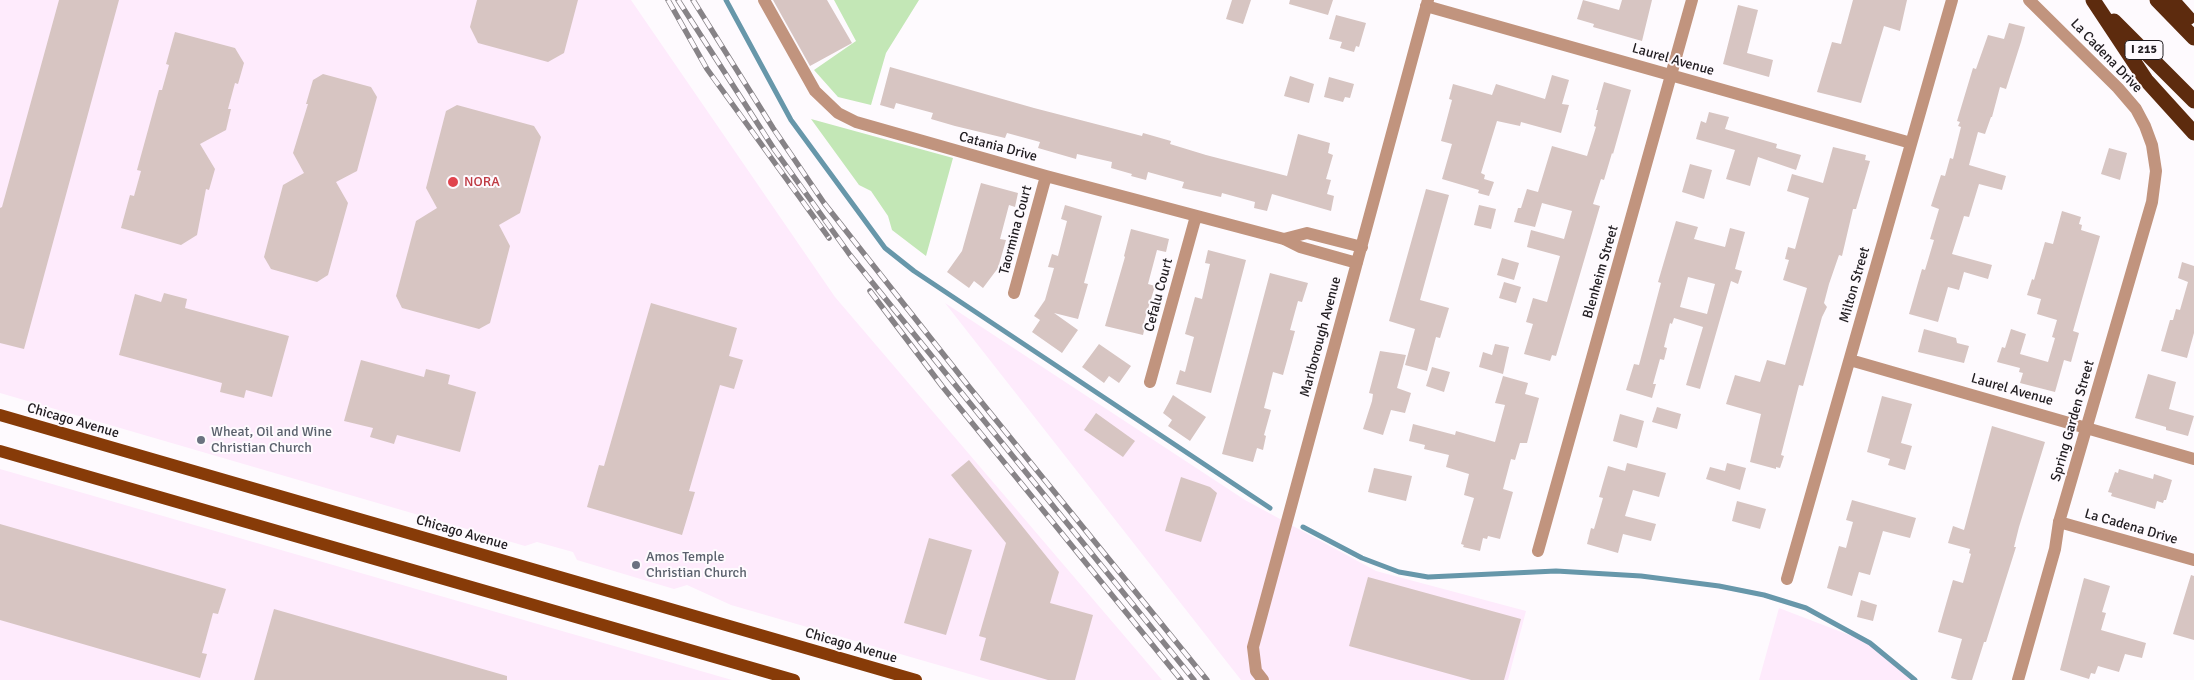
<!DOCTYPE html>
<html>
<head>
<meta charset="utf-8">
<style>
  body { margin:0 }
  canvas { display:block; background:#fefafe }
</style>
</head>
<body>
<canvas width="2194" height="680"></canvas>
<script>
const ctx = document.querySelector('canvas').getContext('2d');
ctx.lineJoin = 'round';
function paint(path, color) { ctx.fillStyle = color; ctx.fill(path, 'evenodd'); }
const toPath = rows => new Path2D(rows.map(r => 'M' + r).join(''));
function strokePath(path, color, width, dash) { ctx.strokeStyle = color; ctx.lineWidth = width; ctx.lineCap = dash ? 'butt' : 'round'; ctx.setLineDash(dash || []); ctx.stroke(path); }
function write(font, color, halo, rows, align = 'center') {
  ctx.font = font + ' Signika,sans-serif'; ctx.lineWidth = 4; ctx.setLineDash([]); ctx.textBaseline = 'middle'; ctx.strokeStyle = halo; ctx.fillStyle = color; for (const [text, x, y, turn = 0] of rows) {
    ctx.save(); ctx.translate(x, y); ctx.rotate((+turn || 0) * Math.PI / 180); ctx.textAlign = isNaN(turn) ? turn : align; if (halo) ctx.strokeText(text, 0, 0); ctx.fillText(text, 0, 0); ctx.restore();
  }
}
paint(toPath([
  [0,0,631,0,835,297,1162,680,990,680,731,605,687,585,674,589,577,560,573,552,537,542,525,546,0,393],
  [945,303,1245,500,1376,571,1526,611,1508,680,1241,680],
  [0,469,732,680,0,680],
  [1779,608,1870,643,1915,680,1759,680]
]), '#feebfc');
paint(toPath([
  [834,0,919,0,886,53,871,105,838,97,814,70,856,41],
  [811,119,953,158,926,256,892,230,888,216,871,191,859,185]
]), '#c3e7b6');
strokePath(toPath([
  [726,0,791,120,885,248,914,271,1270,508],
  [1303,527,1362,558,1399,572,1428,577,1556,571,1641,576,1719,586,1764,595,1806,608,1870,643,1915,680]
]), '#6797aa', 5);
paint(toPath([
  [59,0,119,0,24,349,0,343,0,208,2,207],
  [477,0,578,0,564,53,548,62,478,43,470,27],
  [773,0,827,0,852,43,810,66],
  [1232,0,1251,0,1243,24,1226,19],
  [1290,0,1333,0,1328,15,1289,4],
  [1583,0,1619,10,1622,0,1652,0,1642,41,1593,27,1594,24,1577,19],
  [1853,0,1907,0,1900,31,1884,26,1861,103,1817,92,1832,42,1841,44],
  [1738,5,1758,10,1747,53,1773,60,1769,77,1723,64],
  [1336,15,1366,23,1359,47,1356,46,1354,52,1340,48,1342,42,1329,39],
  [2009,23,2025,27,2021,42,2006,89,2000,87,1992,117,1991,117,1985,134,1978,132,1969,165,2006,176,2002,190,1979,184,1969,217,1964,216,1952,254,1992,265,1988,279,1964,272,1959,290,1948,287,1938,322,1909,314,1922,269,1925,270,1934,240,1930,239,1939,209,1931,206,1941,175,1945,176,1950,158,1953,159,1961,127,1958,126,1960,122,1957,121,1973,68,1976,69,1988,35,2004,39],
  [175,32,235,48,244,63,238,84,235,83,228,109,231,109,226,130,200,144,215,169,209,190,206,189,197,235,181,245,121,228,130,195,134,196,141,171,137,170,159,90,162,90,169,65,166,64],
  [890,67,1034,108,1142,136,1143,133,1171,141,1170,144,1206,155,1287,176,1298,134,1330,143,1328,153,1333,155,1326,179,1331,180,1327,194,1334,196,1331,211,1272,194,1267,211,1254,208,1255,202,1222,193,1221,197,1182,188,1184,182,1148,172,1146,180,1131,176,1132,174,1111,168,1112,162,1077,154,1076,159,1038,148,1040,142,1007,133,1005,138,955,126,931,119,933,113,896,103,894,109,880,105],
  [323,74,371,87,377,97,357,171,336,182,348,203,328,275,317,282,271,269,264,257,283,185,304,173,293,153,308,104,306,104,313,80],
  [1552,75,1569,80,1562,104,1569,105,1561,133,1521,122,1520,126,1497,121,1481,173,1485,175,1484,179,1494,182,1489,196,1478,193,1479,190,1442,179,1452,144,1441,141,1452,100,1449,99,1453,84,1492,95,1496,84,1545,99],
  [1290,76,1314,84,1309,103,1284,96],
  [1329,77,1354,84,1350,98,1345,97,1343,102,1324,97],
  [1604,82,1631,90,1613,154,1612,153,1604,180,1601,179,1593,204,1600,206,1556,356,1552,355,1550,361,1524,354,1533,324,1526,322,1533,298,1547,302,1560,256,1527,247,1531,230,1564,239,1572,211,1542,203,1535,227,1514,222,1518,208,1521,208,1527,189,1538,192,1552,146,1587,156,1596,127,1594,126,1598,110,1596,110],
  [457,105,534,126,541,137,520,213,499,225,510,246,490,323,479,329,402,308,396,296,416,221,437,208,426,188,446,111],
  [1709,112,1729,117,1725,129,1777,144,1776,148,1801,155,1796,170,1758,157,1750,186,1726,179,1735,150,1696,139,1701,121,1706,123],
  [1833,147,1866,155,1865,160,1870,161,1856,209,1853,209,1842,256,1839,255,1829,284,1824,303,1827,307,1822,317,1803,386,1799,385,1781,455,1784,456,1780,468,1776,467,1776,469,1750,462,1761,414,1726,404,1735,375,1760,382,1767,360,1785,365,1807,288,1783,280,1789,260,1785,259,1788,247,1795,249,1809,198,1787,191,1792,174,1823,183],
  [2109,148,2127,153,2120,180,2101,174],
  [1690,164,1712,170,1704,199,1682,192],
  [981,183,1018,193,1015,207,1009,205,1000,239,1006,240,998,268,983,288,974,281,969,288,947,272,962,251],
  [1426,189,1449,195,1420,300,1449,308,1440,338,1436,337,1427,371,1405,365,1415,329,1389,321],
  [1065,205,1102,216,1084,283,1088,284,1078,319,1054,313,1078,330,1062,353,1032,332,1040,320,1034,316,1045,300,1054,268,1048,267,1052,254,1058,256,1067,221,1061,219],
  [1479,205,1496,209,1491,229,1474,225],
  [2062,211,2081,217,2079,224,2082,225,2081,230,2100,236,2073,331,2079,333,2071,362,2064,360,2055,392,2020,383,2023,373,2019,372,2020,368,1997,362,2002,347,2005,348,2011,329,2026,334,2020,354,2048,362,2055,338,2052,337,2057,320,2037,314,2041,299,2027,295,2032,279,2034,280,2045,242,2053,244],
  [1676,221,1698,227,1694,239,1725,247,1730,228,1745,232,1735,269,1742,271,1738,284,1731,281,1700,389,1686,385,1703,327,1674,318,1672,324,1670,323,1664,347,1667,348,1664,360,1660,359,1653,384,1656,384,1652,398,1626,390,1634,364,1639,365,1661,283,1658,282],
  [1688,277,1715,284,1707,314,1680,307],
  [1131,229,1169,239,1166,252,1157,250,1148,284,1155,286,1144,322,1146,322,1143,335,1105,326,1125,257,1124,256],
  [1208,250,1246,260,1211,393,1176,384,1180,370,1185,372,1194,337,1185,334,1195,297,1202,299,1210,264,1205,263],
  [1502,258,1519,263,1514,280,1497,275],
  [2182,262,2194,266,2194,333,2187,358,2161,351,2170,320,2173,320,2176,309,2180,310,2188,282,2178,278],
  [1270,273,1308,283,1302,302,1298,301,1290,330,1295,331,1283,375,1273,372,1264,408,1271,410,1264,435,1266,436,1263,450,1257,448,1253,462,1222,454],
  [1504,282,1521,287,1516,303,1499,298],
  [164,293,187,299,185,308,289,336,272,397,246,390,244,398,220,392,222,383,119,355,135,294,161,302],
  [651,303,737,328,729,356,743,360,734,389,720,385,689,491,695,492,682,535,587,507,599,465,604,466],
  [1924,329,1956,338,1957,343,1969,346,1964,363,1918,352],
  [1099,344,1131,366,1119,383,1109,376,1104,383,1082,367],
  [1495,344,1509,347,1503,374,1479,367,1483,352,1492,355],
  [1380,351,1406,355,1397,388,1411,393,1405,413,1391,410,1383,435,1363,429,1372,401,1373,394,1369,393],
  [361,360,424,377,426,369,450,375,448,384,476,392,460,452,397,435,394,444,370,437,373,428,344,421],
  [1432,367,1450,372,1444,392,1426,386],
  [2148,374,2176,382,2169,409,2194,416,2188,436,2166,430,2166,427,2135,418],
  [1503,376,1528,383,1525,394,1539,398,1527,443,1520,443,1515,460,1511,459,1503,489,1513,492,1500,539,1488,536,1487,539,1483,538,1480,551,1463,547,1464,545,1461,544,1474,498,1464,495,1469,474,1446,467,1449,455,1424,449,1425,445,1409,441,1413,424,1455,435,1456,431,1495,442,1505,405,1495,403],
  [1173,395,1206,417,1190,441,1168,426,1172,420,1163,413],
  [1882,396,1912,404,1901,443,1912,446,1905,470,1888,465,1890,459,1867,452],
  [1657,407,1681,414,1677,429,1652,422],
  [1096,413,1135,441,1123,457,1084,430],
  [1620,414,1644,421,1637,448,1613,441],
  [1992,426,2045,442,2019,527,2014,547,2016,547,1986,642,1984,642,1972,680,1958,680,1951,678,1962,639,1938,632,1953,580,1963,583,1971,554,1969,553,1970,549,1948,543,1953,526,1964,530],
  [969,460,1059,572,1050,603,1093,615,1075,680,1048,680,980,660,986,638,979,636,1006,543,951,475],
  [1627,463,1666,473,1659,497,1633,490,1625,516,1656,524,1651,541,1623,534,1618,553,1587,544,1591,528,1594,529,1603,498,1599,497,1608,466,1625,471],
  [1727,463,1746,468,1740,490,1706,479,1710,467,1725,471],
  [1374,468,1412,476,1406,501,1368,492],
  [2119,469,2153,479,2154,474,2172,480,2166,500,2164,500,2163,503,2157,501,2155,509,2111,496,2112,493,2108,492,2115,472,2118,473],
  [1181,477,1210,487,1217,493,1201,542,1165,531],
  [1852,500,1916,518,1910,538,1883,531,1870,575,1859,572,1852,596,1827,588,1839,546,1846,548,1853,522,1846,520],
  [1737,501,1766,509,1760,529,1732,521],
  [0,524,226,589,218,614,213,613,202,653,207,654,200,678,0,620],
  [929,538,972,550,946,635,904,623],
  [2191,575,2194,576,2194,640,2173,634],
  [1368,577,1521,619,1504,680,1471,680,1349,646],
  [2084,578,2110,586,2102,612,2106,613,2101,630,2146,643,2142,658,2125,654,2119,672,2098,666,2095,674,2091,673,2089,679,2060,670],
  [1861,600,1877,605,1873,621,1857,617],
  [274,609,507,676,507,680,254,680]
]), '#d7c5c2');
strokePath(toPath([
  [764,0,815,91,838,113,856,122,1046,176,1284,239,1300,247,1357,263],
  [1426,6,1911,143],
  [1284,239,1307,233,1362,247],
  [1014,293,1046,176],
  [1850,360,2194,459],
  [1150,382,1196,216],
  [1538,551,1692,0],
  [1787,579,1952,0],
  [1263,680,1256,671,1253,647,1428,0],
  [2018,680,2055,549,2059,522]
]), '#c1947e', 12);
strokePath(toPath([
  [2029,0,2118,88,2136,109,2145,126,2152,145,2156,171,2152,202,2059,522,2194,560]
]), '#c1947e', 12);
strokePath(toPath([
  [0,415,916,680],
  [0,451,794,680]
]), '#873b08', 12);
strokePath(toPath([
  [2093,0,2146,80,2194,133],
  [2157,0,2194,38],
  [2172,0,2188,18],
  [2114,21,2194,101]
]), '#5d2b0e', 15);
const rail = toPath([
  [668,0,707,69,829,238],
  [678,0,774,149,850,255,1194,680],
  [693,0,773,128,824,203,970,388,1207,680],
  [870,291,942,386,1181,680]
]);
strokePath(rail, '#878387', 5.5);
strokePath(rail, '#fefafe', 4, [11]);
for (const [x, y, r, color] of [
  [453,182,6,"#e0444e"],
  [201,440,5,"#6b7280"],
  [636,565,5,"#6b7280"]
]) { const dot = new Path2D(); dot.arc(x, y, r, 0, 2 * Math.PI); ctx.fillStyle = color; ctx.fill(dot); strokePath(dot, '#fefafe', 2); }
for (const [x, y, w] of [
  [2144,50,38]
]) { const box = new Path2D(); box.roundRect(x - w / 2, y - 9.5, w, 19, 4); ctx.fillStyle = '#fefafe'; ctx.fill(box); strokePath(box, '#201c20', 1); }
write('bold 12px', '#201c20', null, [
  ["I 215",2144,50]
]);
write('14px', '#201c20', '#fefafe', [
  ["La Cadena Drive",2106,56,46],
  ["Laurel Avenue",1673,60,16],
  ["Catania Drive",998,147,15],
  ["Taormina Court",1016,230,-75],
  ["Blenheim Street",1601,272,-74],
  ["Milton Street",1855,285,-74],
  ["Cefalu Court",1159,295,-75],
  ["Marlborough Avenue",1321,337,-75],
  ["Laurel Avenue",2012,390,16],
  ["Chicago Avenue",73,421,16],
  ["Spring Garden Street",2073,421,-74],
  ["La Cadena Drive",2131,527,16],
  ["Chicago Avenue",462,533,16],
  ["Chicago Avenue",851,646,16]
]);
write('14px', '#be3a42', '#fefafe', [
  ["NORA",464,182]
], 'left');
write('14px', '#5b616d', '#fefafe', [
  ["Wheat, Oil and Wine",211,432],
  ["Christian Church",211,448],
  ["Amos Temple",646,557],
  ["Christian Church",646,573]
], 'left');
</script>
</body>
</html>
